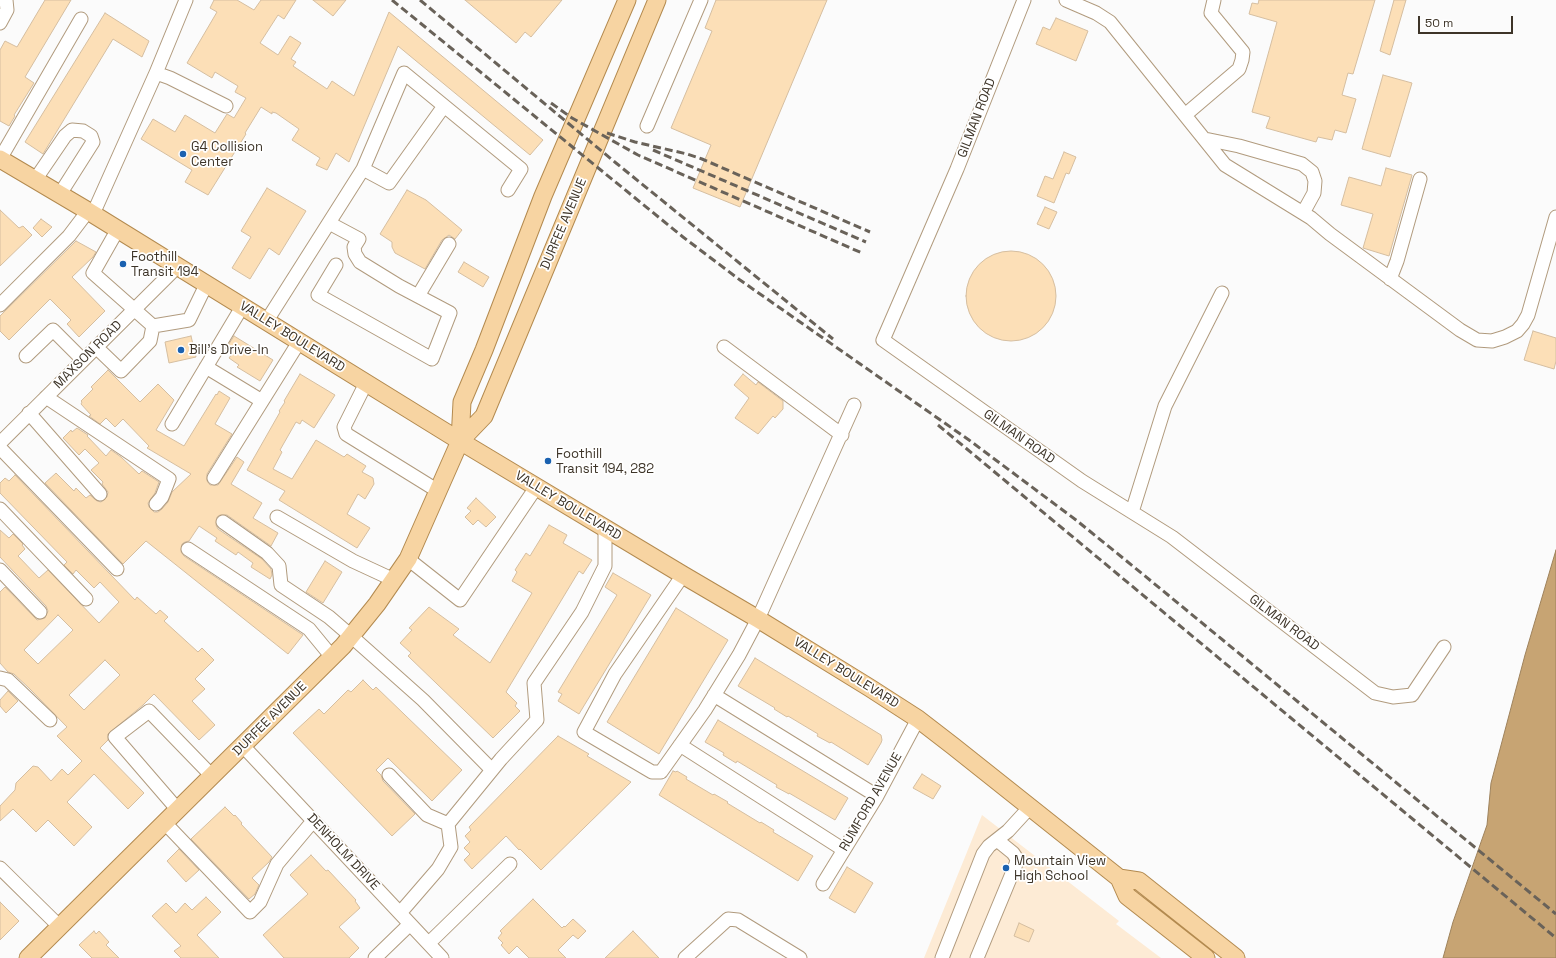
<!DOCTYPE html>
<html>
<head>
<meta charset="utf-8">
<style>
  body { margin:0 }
  #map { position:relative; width:1556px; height:958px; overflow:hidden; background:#fbfbfb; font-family:"Space Grotesk",sans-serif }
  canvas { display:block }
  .scale { position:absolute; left:1418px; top:16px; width:95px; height:18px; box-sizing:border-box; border:2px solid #3d3428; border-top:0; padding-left:5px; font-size:12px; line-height:14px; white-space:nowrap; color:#3d3428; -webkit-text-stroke:3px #fff; paint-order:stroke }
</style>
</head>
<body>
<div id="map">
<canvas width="1556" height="958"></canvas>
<div class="scale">50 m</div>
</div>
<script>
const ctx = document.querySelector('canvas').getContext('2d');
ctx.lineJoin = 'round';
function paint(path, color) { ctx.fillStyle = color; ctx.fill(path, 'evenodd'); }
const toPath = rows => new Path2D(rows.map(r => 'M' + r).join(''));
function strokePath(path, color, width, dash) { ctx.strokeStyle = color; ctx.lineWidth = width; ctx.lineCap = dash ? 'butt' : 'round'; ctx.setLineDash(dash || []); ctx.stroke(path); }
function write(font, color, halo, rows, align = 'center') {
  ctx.font = font + ' "Space Grotesk",sans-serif'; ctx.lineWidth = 3.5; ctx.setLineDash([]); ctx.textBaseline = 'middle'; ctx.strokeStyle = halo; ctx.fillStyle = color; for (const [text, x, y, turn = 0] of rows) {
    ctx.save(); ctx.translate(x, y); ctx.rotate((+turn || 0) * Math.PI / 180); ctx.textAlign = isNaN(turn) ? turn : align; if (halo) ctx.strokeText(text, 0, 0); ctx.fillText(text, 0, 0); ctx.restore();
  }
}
paint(toPath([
  [982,815,1119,921,1116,924,1161,958,924,958]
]), '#fdebd5');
const water = toPath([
  [1556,550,1556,958,1443,958,1453,922,1487,825,1491,783,1525,655,1556,550]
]);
paint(water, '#c7a473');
strokePath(water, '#9e825c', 1);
const building = toPath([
  [45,0,71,0,25,77,34,83,14,115,15,116,9,126,0,121,0,50,5,41,17,47,45,0],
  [214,0,237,0,254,10,261,0,296,0,284,19,278,15,260,43,278,55,290,36,301,43,291,59,296,62,293,66,327,89,332,81,354,96,389,12,543,140,530,155,398,46,349,162,336,153,327,170,316,165,320,158,292,140,299,129,276,113,272,112,272,114,261,107,245,133,246,134,208,195,185,182,192,170,141,139,153,119,175,132,185,115,215,133,227,114,234,118,246,98,235,92,238,86,215,72,212,78,187,63,217,12,210,8,214,0],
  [313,0,346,0,333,16,313,0],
  [465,0,562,0,531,37,525,32,516,43,465,0],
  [716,0,827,0,740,207,693,188,711,145,671,128,712,31,705,28,716,0],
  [1259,0,1375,0,1353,74,1348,73,1342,95,1356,99,1346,133,1335,130,1332,140,1318,137,1316,142,1266,128,1270,117,1252,112,1277,22,1249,14,1252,3,1258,4,1259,0],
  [1394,0,1406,0,1390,55,1380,51,1394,0],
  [105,13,149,41,142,57,113,39,43,154,25,142,105,13],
  [1056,18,1088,31,1076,61,1036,44,1043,27,1050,30,1056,18],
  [1383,75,1412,83,1390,157,1362,149,1383,75],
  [1064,152,1076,157,1069,174,1066,173,1054,203,1037,196,1045,176,1053,179,1064,152],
  [1386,168,1412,175,1389,256,1363,248,1373,214,1341,205,1349,177,1381,186,1386,168],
  [267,188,306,211,279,255,269,248,250,279,232,268,251,237,241,231,267,188],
  [407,190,426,200,462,230,455,239,449,235,442,240,425,269,395,253,392,247,392,242,380,234,407,190],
  [1045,207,1057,212,1049,229,1037,224,1045,207],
  [0,210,19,228,23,226,32,235,0,266,0,210],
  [41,219,52,227,42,237,33,228,41,219],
  [76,241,96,252,93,257,72,277,105,311,79,337,67,324,71,320,50,299,9,340,0,331,0,316,76,241],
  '966 296a45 45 0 1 1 90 0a45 45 0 1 1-90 0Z',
  [464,262,489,277,483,287,458,272,464,262],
  [1533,331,1556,338,1556,361,1554,369,1524,360,1533,331],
  [191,336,196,357,169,363,165,342,191,336],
  [234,336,273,360,260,381,237,367,239,365,229,358,232,354,228,352,231,349,227,347,234,336],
  [108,370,140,402,158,384,174,400,156,430,184,446,216,394,217,395,219,391,230,398,215,424,232,434,207,474,207,481,210,485,218,485,237,457,244,462,231,484,262,503,253,518,278,533,271,546,227,515,220,515,217,517,216,525,218,529,262,559,271,569,272,575,270,579,251,567,253,563,238,552,236,555,215,541,217,538,199,526,189,541,185,542,182,544,181,552,184,556,303,635,288,654,146,541,123,564,45,483,56,473,74,491,76,488,86,498,90,495,97,501,101,502,107,497,108,492,102,484,103,482,91,470,99,463,85,449,79,455,63,438,71,430,72,432,77,428,88,435,87,436,106,456,111,450,121,457,139,474,142,471,159,482,155,493,148,503,149,507,154,512,158,512,162,509,168,502,172,492,191,474,147,448,149,446,123,419,115,427,106,418,100,424,89,416,91,415,81,404,82,402,81,401,93,389,91,387,108,370],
  [300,374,335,395,314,428,302,420,300,424,296,422,280,450,282,452,273,469,292,479,316,440,344,457,347,454,366,466,362,472,373,478,374,484,365,499,358,494,347,514,370,528,357,548,279,500,285,491,247,470,280,412,279,411,285,402,284,401,300,374],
  [743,374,756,385,758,382,783,401,783,409,775,418,773,416,758,434,735,418,749,398,734,385,743,374],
  [15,475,135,600,137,597,156,614,160,610,168,617,164,621,198,652,202,648,214,660,195,679,205,689,192,701,215,725,199,740,154,694,143,705,108,734,108,740,100,748,144,793,128,809,94,774,67,802,92,827,74,846,48,820,36,832,13,809,0,821,0,806,15,790,16,783,33,766,38,767,51,781,62,769,68,775,82,761,57,736,67,727,30,689,14,674,8,672,0,663,0,592,5,587,37,620,45,618,48,611,46,606,0,557,0,530,9,538,13,534,23,544,22,545,25,549,18,556,39,578,48,570,99,623,119,602,100,582,94,588,76,570,73,574,64,565,67,562,0,493,0,483,5,478,9,481,15,475],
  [58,615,73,630,38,664,24,650,58,615],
  [105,660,120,675,84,710,69,695,105,660],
  [476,498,496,517,486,527,478,520,473,525,465,517,471,511,467,508,476,498],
  [549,525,567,535,563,543,592,560,583,574,579,571,506,692,517,703,515,706,520,711,493,738,408,656,411,653,400,643,412,630,409,628,429,607,459,629,453,635,490,663,532,593,512,581,517,572,515,570,526,553,530,556,549,525],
  [325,561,342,572,323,603,306,592,325,561],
  [613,573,651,595,579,714,558,701,562,694,558,692,617,595,605,587,613,573],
  [676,608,728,640,659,754,607,722,676,608],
  [755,658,881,735,882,740,881,743,868,765,831,742,830,743,817,736,818,734,788,716,787,717,774,709,775,708,738,686,755,658],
  [363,680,373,690,376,687,462,770,432,801,388,758,376,770,381,775,383,781,415,814,392,836,293,733,319,709,324,714,348,690,351,692,363,680],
  [8,691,18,701,6,713,0,706,0,700,8,691],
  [718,720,848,798,835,820,789,793,789,794,776,787,777,785,737,761,736,763,723,755,724,753,705,742,718,720],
  [558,736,589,754,587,756,631,782,541,870,520,849,519,850,506,836,472,869,464,860,470,854,464,848,470,842,465,836,471,830,469,827,558,736],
  [673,771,676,772,677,771,687,777,686,779,713,795,714,794,728,802,727,803,760,823,761,822,774,830,773,832,813,856,798,881,659,795,673,771],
  [922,774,941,786,933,799,913,788,922,774],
  [225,807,234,816,235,815,242,823,241,824,272,857,269,862,252,878,259,885,255,894,249,899,191,839,225,807],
  [179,849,199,870,186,882,167,861,179,849],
  [311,855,326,871,328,870,356,900,355,901,360,908,339,927,359,948,349,958,284,958,263,935,308,894,290,875,311,855],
  [847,867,873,883,855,913,829,898,847,867],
  [206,897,221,912,197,935,219,958,181,958,174,951,181,946,152,916,166,903,176,913,185,903,192,910,206,897],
  [533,899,562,928,564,926,565,927,573,919,586,931,578,939,573,935,558,950,566,958,529,958,517,946,509,954,501,945,503,943,498,938,502,933,500,931,533,899],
  [0,902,19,921,0,940,0,902],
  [1019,923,1034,930,1029,942,1014,936,1019,923],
  [94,931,96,934,99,931,109,942,106,945,119,958,92,958,79,945,94,931],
  [633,931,659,958,605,958,633,931]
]);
paint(building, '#fcdfb7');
strokePath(building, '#d5bea0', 1);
const minor = toPath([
  [1024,0,957,169,883,340,1082,481,1172,537,1375,693,1393,697,1412,695,1444,647],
  [1066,0,1096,13,1110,22,1225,165,1311,218,1330,234,1460,330,1477,340,1492,341,1505,337,1517,331,1523,324,1528,315,1556,217],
  [0,23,7,10,6,0],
  [156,73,170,78,226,106],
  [1185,115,1239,69,1242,60,1243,52,1211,13,1214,0],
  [647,126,701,0],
  [1205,139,1239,146,1302,164,1312,172,1315,181,1314,193,1303,213],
  [0,159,81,19],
  [363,169,389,183,444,106],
  [35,180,65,136,72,130,83,131,91,136,93,142,60,194],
  [93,214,156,73,186,0],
  [329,223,359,239,354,247,355,254,360,262,399,286,450,313,432,359,318,295,336,265],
  [118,229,93,273,153,326],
  [1390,279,1397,261,1420,179],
  [418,296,449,244],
  [0,305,69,236,88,211],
  [266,322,363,169,404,73,521,169,508,190],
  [96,347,121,371,150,341,153,326,189,320,206,285],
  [724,347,842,435],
  [26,356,53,330,83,360],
  [206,367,262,401],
  [366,383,344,427,346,434,438,491],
  [46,397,169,479,162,497,156,504],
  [29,413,100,494],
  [172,424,242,307],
  [0,443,177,267],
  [0,448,117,569],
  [214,478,299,342],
  [0,509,86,599],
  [1132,512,1165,406,1222,293],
  [277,517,353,561,394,580],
  [223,522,267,553,279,566,281,585,329,617,351,636,423,700,492,770],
  [188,549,309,629,332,657],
  [408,559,460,600,537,486],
  [0,570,40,612],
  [683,575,615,674,584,732,652,772,661,772,705,710,739,655,758,619,854,405],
  [0,678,8,680,50,720],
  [714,695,877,796],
  [680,745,844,850],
  [243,746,442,958],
  [389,775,427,815,448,824,501,759,537,720,534,683,582,612,605,566,605,527],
  [178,810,115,737,149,711,212,776],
  [165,823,250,912,260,902,277,864,313,821],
  [0,868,60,927],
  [823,884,877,796,918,719],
  [400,913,438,869,451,847,448,824],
  [429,943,510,864],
  [375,958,410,924],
  [685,958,728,919,738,920,800,958],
  [942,958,983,854,989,846,1008,831,1030,807],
  [977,958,1016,864,1017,859,1013,853,997,840]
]);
const major = toPath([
  [0,159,88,211,460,441,683,575,758,619,870,688,918,719,953,746,1119,878,1127,896,1206,958],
  [460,441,462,402,484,350,543,196,627,0],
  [1119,878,1139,881,1236,958],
  [28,958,343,646,377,604,408,559,460,441,484,416,657,0]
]);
strokePath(minor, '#b19b7e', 15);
strokePath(major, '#b38a4f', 19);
strokePath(minor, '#fff', 13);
strokePath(major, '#f7d4a2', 17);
strokePath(toPath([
  [392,0,683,237,740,280,969,440,1076,520,1134,567,1556,914],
  [420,0,616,163,833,339],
  [551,103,572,118,638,155,862,253],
  [607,133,635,142,687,154,702,159,870,232],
  [653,150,866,242],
  [938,425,1556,938]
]), '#696259', 3, [8, 4]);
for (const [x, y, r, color] of [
  [183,154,4,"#1a61b0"],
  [123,264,4,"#1a61b0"],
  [181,350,4,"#1a61b0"],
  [548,461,4,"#1a61b0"],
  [1006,868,4,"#1a61b0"]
]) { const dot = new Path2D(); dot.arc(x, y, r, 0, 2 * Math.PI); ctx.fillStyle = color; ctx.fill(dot); strokePath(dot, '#fff', 1.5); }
write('13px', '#3d3428', '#fff', [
  ["GILMAN ROAD",977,118,-69],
  ["DURFEE AVENUE",564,224,-67],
  ["VALLEY BOULEVARD",292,337,32],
  ["MAXSON ROAD",88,355,-45],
  ["GILMAN ROAD",1019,437,35],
  ["VALLEY BOULEVARD",568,506,31],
  ["GILMAN ROAD",1284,623,37],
  ["VALLEY BOULEVARD",846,673,32],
  ["DURFEE AVENUE",270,719,-45],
  ["RUMFORD AVENUE",871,802,-60],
  ["DENHOLM DRIVE",343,852,47]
]);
write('13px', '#3d3428', '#fff', [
  ["G4 Collision",191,147],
  ["Center",191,162],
  ["Foothill",131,257],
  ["Transit 194",131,272],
  ["Bill's Drive-In",189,350],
  ["Foothill",556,454],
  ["Transit 194, 282",556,469],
  ["Mountain View",1014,861],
  ["High School",1014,876]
], 'left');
</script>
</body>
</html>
